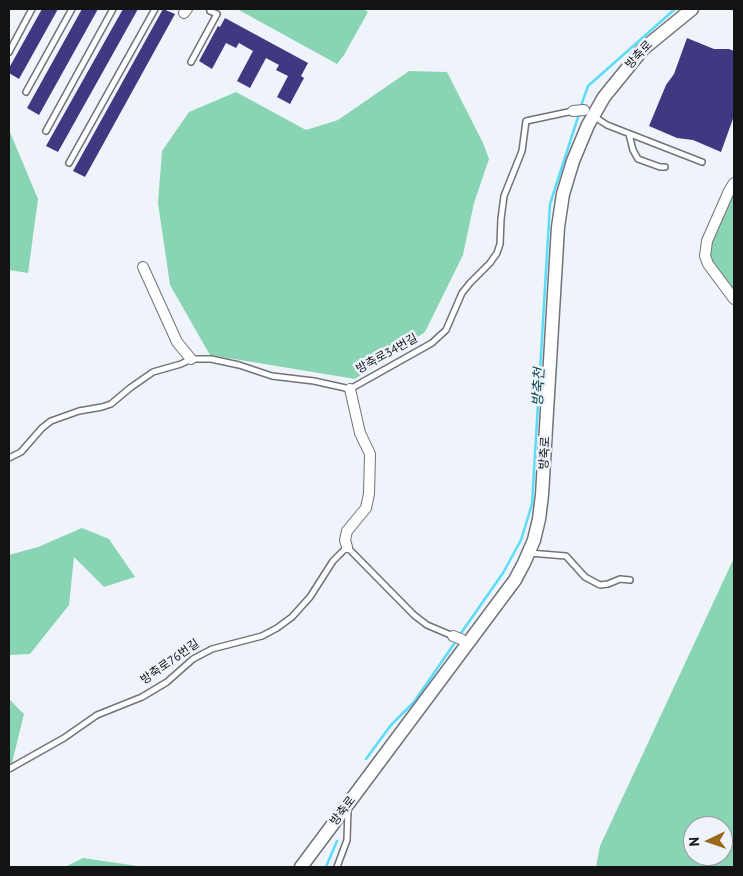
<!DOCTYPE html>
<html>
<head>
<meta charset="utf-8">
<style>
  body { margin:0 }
  #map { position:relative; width:743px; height:876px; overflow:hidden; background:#eff3fa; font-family:"PT Sans",sans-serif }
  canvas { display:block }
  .frame { position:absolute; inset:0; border:10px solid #121315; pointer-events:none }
  .north { position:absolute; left:683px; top:816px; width:50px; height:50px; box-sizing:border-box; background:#eff3fa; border:1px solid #97999e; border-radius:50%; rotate:267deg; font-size:14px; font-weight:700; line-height:20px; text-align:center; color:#121315 }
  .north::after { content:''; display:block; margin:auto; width:18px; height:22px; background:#996a1b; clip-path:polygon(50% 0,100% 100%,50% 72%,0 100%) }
</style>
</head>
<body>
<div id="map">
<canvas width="743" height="876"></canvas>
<div class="frame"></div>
<div class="north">N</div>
</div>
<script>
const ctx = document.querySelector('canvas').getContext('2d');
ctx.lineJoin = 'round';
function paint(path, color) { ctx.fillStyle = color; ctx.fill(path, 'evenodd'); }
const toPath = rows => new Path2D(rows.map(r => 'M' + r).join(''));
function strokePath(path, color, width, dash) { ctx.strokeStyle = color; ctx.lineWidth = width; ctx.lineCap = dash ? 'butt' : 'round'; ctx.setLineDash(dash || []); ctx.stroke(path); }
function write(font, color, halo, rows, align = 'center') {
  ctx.font = font + ' "PT Sans","Noto Sans KR",sans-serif'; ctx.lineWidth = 5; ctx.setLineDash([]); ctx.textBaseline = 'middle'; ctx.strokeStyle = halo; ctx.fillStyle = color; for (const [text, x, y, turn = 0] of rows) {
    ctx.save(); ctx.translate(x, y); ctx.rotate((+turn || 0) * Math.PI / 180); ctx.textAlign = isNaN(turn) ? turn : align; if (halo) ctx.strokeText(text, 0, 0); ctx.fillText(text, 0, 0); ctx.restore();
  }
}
paint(toPath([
  [237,9,363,9,368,12,344,55,337,64],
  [409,71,447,72,483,143,489,159,474,203,463,255,425,332,355,379,210,355,170,285,158,203,162,151,189,112,236,92,306,130,338,120],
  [9,130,38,199,28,273,9,270],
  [734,188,734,296,708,255,711,239],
  [82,528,109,539,135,577,104,587,74,557,69,605,30,654,9,655,9,555,38,547],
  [734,558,734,867,596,867,600,846],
  [693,826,723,826,723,856,693,856],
  [9,699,24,714,12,763,9,765],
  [83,858,144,867,65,867]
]), '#89d5b3');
strokePath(toPath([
  [581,106,588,86,675,9],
  [459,636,503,573,521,540,532,504,550,204,579,114],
  [366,759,391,725,414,702,456,641],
  [326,867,337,841]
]), '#5cdcf9', 2.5);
paint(toPath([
  [42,9,58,9,19,79,9,73,9,68],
  [82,9,98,9,39,115,27,108],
  [123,9,138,9,58,152,46,146],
  [163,9,175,14,85,177,73,171],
  [225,18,308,63,301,76,304,78,290,104,277,97,288,76,276,70,279,65,266,58,250,88,237,81,253,51,239,43,236,48,226,43,212,69,199,61,218,26,220,27],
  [687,38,714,49,729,49,734,51,734,116,721,152,693,140,677,138,649,126,666,85,674,74]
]), '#403881');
const service = toPath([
  [9,52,32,9],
  [191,62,217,14,210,11,211,9],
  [26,92,72,9],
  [595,117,607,125,702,162],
  [46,131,113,9],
  [629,134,633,150,638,159,660,167,665,167],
  [69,163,155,9],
  [9,458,21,452,42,428,51,421,79,411,102,407,111,404,130,388,153,372,181,364,191,359,211,359,239,365,272,376,314,381,350,389,432,343,446,330,462,293,470,283,490,263,497,253,500,244,501,219,504,196,522,151,526,121,573,111],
  [529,553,566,556,585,577,600,585,608,584,620,579,630,580],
  [9,769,64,738,97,715,142,697,167,682,193,659,212,649,262,636,277,628,292,617,310,597,333,561,347,547,414,615,427,625,453,636],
  [337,867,347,840,348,809]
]);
const minor = toPath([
  [184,13,187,9],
  [573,111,584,110],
  [734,183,729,191,707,241,705,256,708,264,734,299],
  [143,267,177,342,191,359],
  [347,547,345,540,347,531,366,508,369,494,370,454,360,433,350,389],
  [453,636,461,639]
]);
const tertiary = toPath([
  [301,867,515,580,524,563,534,540,539,519,542,495,558,227,563,194,573,161,588,125,604,97,643,49,692,9]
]);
strokePath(service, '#71737a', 8);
strokePath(minor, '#71737a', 12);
strokePath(tertiary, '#71737a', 15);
strokePath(service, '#fff', 5);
strokePath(minor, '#fff', 10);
strokePath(tertiary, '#fff', 12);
write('12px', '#121315', '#eff3fa', [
  ["방축로",639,55,-47],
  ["방축로34번길",387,354,-29],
  ["방축로",545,453,-87],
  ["방축로76번길",170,662,-35],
  ["방축로",343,811,-53]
]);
write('italic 14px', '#084450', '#eff3fa', [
  ["방축천",539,387,-87]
]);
</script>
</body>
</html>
